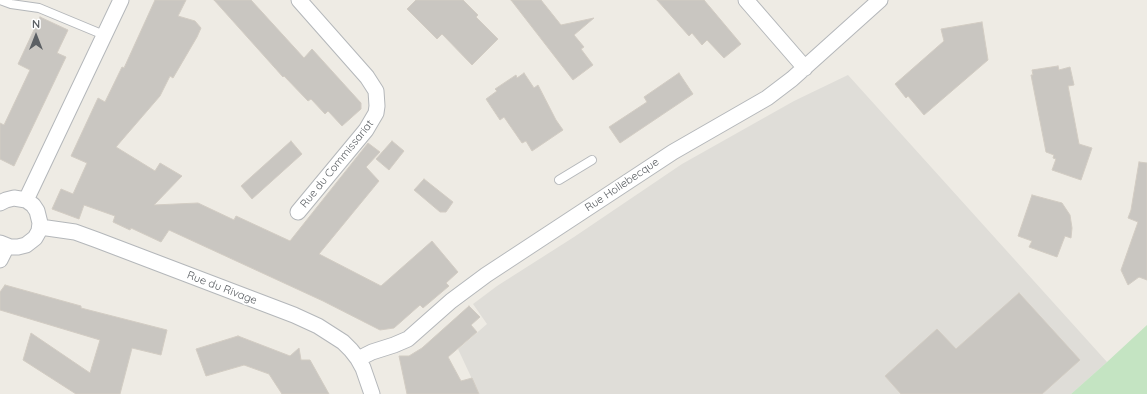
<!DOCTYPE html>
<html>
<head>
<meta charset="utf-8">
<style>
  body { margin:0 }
  #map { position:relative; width:1147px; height:394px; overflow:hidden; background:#eeebe4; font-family:Quicksand,sans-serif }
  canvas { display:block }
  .north { position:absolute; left:16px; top:16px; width:40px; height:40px; -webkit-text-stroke:3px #fff; paint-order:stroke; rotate:0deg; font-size:11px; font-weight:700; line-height:16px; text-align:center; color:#5c6064 }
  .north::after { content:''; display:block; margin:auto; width:14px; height:18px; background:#5c6064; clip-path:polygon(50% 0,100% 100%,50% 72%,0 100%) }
</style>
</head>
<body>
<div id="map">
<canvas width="1147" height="394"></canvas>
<div class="north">N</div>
</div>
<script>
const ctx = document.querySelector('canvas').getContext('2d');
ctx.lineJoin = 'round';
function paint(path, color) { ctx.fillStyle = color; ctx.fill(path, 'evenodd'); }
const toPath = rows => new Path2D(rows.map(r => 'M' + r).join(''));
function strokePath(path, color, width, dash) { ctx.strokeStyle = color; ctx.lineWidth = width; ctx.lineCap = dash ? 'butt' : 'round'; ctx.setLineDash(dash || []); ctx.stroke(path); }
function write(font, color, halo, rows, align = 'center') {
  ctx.font = font + ' Quicksand,sans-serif'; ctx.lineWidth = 4; ctx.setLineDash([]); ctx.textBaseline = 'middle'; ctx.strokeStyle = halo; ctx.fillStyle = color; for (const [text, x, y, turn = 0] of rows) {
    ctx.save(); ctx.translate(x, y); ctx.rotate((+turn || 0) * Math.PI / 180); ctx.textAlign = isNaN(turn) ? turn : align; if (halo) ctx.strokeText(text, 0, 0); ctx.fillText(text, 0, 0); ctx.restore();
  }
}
paint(toPath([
  [848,75,1107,362,1071,394,479,394,458,349,487,324,473,304,497,286,574,237,682,164,794,101]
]), '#dfddd8');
paint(toPath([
  [1147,325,1147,394,1071,394,1107,362]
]), '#c4e4c2');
const building = toPath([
  [155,0,186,0,178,16,195,21,201,28,197,37,173,78,170,76,160,96,116,147,155,171,160,163,182,176,154,205,198,203,234,220,236,216,290,241,368,143,380,152,366,167,379,181,319,254,381,286,432,241,458,272,446,283,449,286,423,308,420,305,394,328,380,330,323,301,169,230,161,242,131,228,130,230,113,222,115,216,84,205,79,219,52,209,61,189,73,194,87,163,71,156,98,98,105,102,122,67,124,68,155,0],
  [214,0,251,0,304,58,312,49,361,103,361,109,342,126,328,111,325,114,311,99,308,101,284,76,283,77,214,0],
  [416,0,463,0,478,15,476,17,498,39,472,65,442,34,437,39,407,9,416,0],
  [511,0,541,0,561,25,594,18,574,35,584,47,581,49,593,65,573,80,511,0],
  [657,0,704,0,741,44,724,58,707,40,702,45,692,33,689,36,657,0],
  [40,17,68,30,57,53,66,57,14,166,0,159,0,123,4,125,30,70,18,64,40,17],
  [982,22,988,60,924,115,908,96,906,98,895,84,944,41,941,29,982,22],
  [1058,66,1059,70,1070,67,1074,85,1068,86,1079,144,1092,148,1081,180,1052,170,1056,159,1053,158,1054,155,1046,152,1031,75,1033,75,1032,70,1058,66],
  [524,73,534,88,538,85,556,120,563,130,532,151,526,141,522,143,504,117,500,120,486,99,497,91,495,89,516,75,517,78,524,73],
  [679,73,693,94,620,143,609,127,647,102,644,97,679,73],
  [291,141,302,154,252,199,241,186,291,141],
  [392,141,404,151,389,170,376,159,392,141],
  [1139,162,1147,163,1147,280,1139,277,1128,285,1121,270,1138,222,1128,218,1131,210,1139,162],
  [424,179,453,202,446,212,440,212,414,190,424,179],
  [1032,195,1062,203,1070,215,1072,228,1071,238,1065,236,1057,257,1029,247,1032,241,1018,236,1032,195],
  [5,285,81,306,81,308,167,330,161,355,132,348,120,394,76,394,23,360,31,333,90,373,100,340,0,310,0,292,5,285],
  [1019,293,1080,360,1042,394,901,394,885,376,937,329,956,349,1019,293],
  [469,306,480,317,471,325,477,332,448,357,461,381,472,378,479,394,407,394,399,356,409,356,422,348,469,306],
  [238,336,290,356,299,348,301,360,310,360,329,394,282,394,269,374,244,365,206,376,196,349,238,336]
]);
paint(building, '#c9c6c1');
strokePath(building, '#d2ccc3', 1);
const service = toPath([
  [0,0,11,4,39,8,104,35],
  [559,180,592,160]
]);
const minor = toPath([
  [746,0,805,68],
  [26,200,121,0],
  [0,203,6,200,14,198,26,200,33,205,37,211,40,223,39,231,35,238,26,245,18,247,10,247,0,243],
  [298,212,366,130,376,113,377,106,376,91,367,77,299,0],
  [40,227,75,232,97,240,294,315,318,326,343,342,351,350,358,359,363,368,372,394],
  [0,260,7,246],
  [358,359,372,352,394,345,408,339,451,301,486,275,673,152,767,98,792,79,880,0]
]);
strokePath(service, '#b4b7ba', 10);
strokePath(minor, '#b4b7ba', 17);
strokePath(service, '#fff', 8);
strokePath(minor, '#fff', 15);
write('11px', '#5c6064', '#fff', [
  ["Rue du Commissariat",337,164,-51],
  ["Rue Hollebecque",622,185,-34],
  ["Rue du Rivage",222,288,21]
]);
</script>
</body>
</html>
